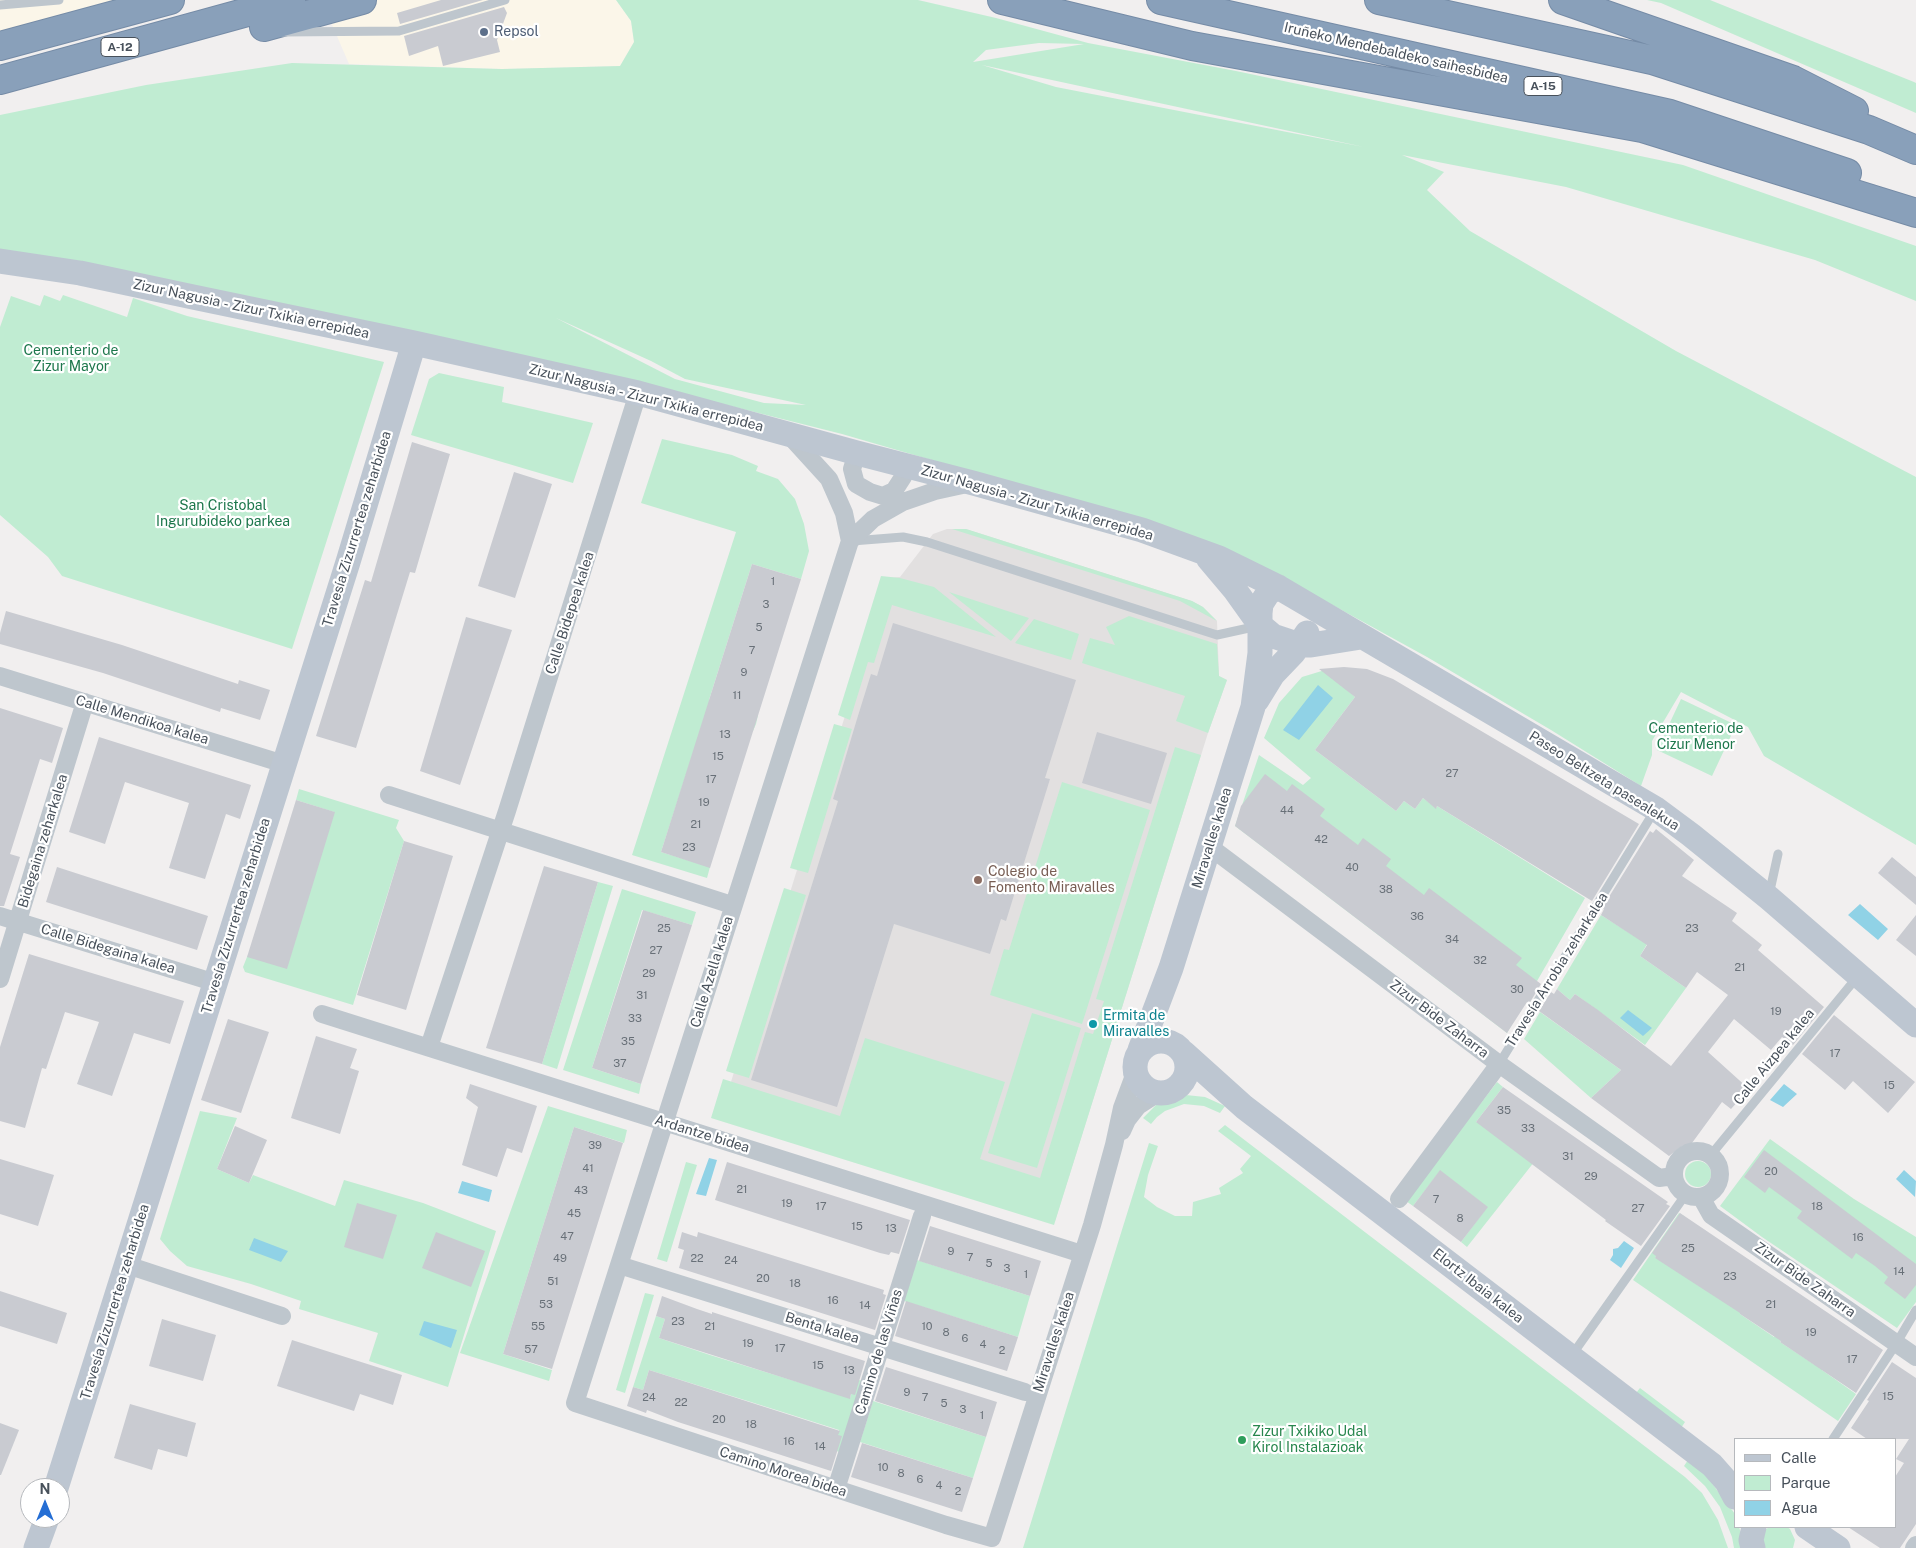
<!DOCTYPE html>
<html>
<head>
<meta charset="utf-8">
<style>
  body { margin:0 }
  #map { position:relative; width:1916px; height:1548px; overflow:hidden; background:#f1efef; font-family:"Public Sans",sans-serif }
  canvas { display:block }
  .legend { position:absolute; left:1734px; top:1438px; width:162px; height:90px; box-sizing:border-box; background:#fff; border:1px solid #b6b9bd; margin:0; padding:6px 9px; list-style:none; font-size:15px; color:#48515b }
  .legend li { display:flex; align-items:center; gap:10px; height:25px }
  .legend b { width:25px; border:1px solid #b6b9bd }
  .north { position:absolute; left:20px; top:1478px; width:50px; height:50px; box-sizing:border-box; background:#fff; border:1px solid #b6b9bd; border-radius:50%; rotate:0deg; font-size:14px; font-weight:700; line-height:20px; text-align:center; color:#48515b }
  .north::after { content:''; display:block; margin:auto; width:18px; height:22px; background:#256ed4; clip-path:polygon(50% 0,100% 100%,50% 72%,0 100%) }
</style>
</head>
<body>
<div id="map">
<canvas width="1916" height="1548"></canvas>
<ul class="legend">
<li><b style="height:6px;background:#bdc6d1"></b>Calle</li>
<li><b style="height:14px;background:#c0ecd2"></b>Parque</li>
<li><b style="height:14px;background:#90d2e6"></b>Agua</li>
</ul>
<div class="north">N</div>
</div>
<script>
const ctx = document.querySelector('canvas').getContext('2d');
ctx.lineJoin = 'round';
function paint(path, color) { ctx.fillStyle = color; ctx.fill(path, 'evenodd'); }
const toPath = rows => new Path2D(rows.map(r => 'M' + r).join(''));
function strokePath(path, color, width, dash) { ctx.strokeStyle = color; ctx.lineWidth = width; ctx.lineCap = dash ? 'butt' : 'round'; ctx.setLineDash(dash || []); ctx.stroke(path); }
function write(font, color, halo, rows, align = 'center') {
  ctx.font = font + ' "Public Sans",sans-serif'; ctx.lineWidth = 4.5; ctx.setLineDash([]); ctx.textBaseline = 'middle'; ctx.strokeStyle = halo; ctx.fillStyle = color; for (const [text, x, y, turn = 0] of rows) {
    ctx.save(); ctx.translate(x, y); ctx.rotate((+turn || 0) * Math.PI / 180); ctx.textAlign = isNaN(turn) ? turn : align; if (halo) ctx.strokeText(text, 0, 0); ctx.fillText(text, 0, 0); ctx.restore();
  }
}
paint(toPath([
  [0,0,130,0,0,32],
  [370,0,616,0,631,21,634,42,620,66,502,69,349,64,327,13]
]), '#fbf6e9');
paint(toPath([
  [947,529,966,529,1192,601,1203,607,1217,621,1219,676,1227,680,1208,733,1055,1221,720,1117,888,578,900,577,933,534]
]), '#e2e0e0');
paint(toPath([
  [616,0,918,0,996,18,1088,43,1236,71,1683,165,1916,246,1916,301,1815,260,1566,187,1402,155,1444,172,1427,190,1470,231,1676,351,1916,477,1916,845,1764,756,1748,727,1681,692,1652,741,1652,755,1641,786,1551,730,1427,657,1296,585,952,466,842,434,631,381,0,252,0,115,146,85,292,63,502,69,620,66,634,42,631,21],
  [1039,43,1084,44,973,62,986,50],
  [982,65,1364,147,1056,87],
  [556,318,651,361,685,379,806,405,764,403,675,379],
  [1647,0,1710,0,1914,82,1916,83,1916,113,1661,3],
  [44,295,60,301,63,295,127,317,133,298,187,316,384,362,292,649,62,576,48,557,0,515,0,327,11,296,40,306],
  [439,373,504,387,502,402,593,423,573,483,411,435,429,379],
  [662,439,732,455,758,466,756,471,778,479,795,499,804,524,809,551,801,579,752,564,709,700,758,715,756,724,753,731,705,716,661,852,710,867,707,878,632,855,736,532,641,503],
  [952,529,966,529,1192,601,1203,607,1217,621,1180,601],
  [881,576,900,578,934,587,996,637,892,605,874,663,868,662,850,720,838,715],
  [949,592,1029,618,1011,641],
  [1129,616,1217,644,1219,676,1227,680,1208,733,1176,721,1185,696,1082,663,1090,638,1115,645,1106,627],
  [1034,619,1079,634,1071,660,1015,643],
  [1325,670,1355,697,1315,750,1396,811,1404,801,1415,809,1423,798,1436,808,1437,806,1585,898,1507,1033,1235,826,1259,755,1303,785,1311,778,1264,738,1279,703,1302,677],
  [1681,699,1736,725,1712,776,1657,750],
  [834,724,852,729,808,873,790,868],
  [1175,747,1201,755,1054,1225,711,1118,723,1079,840,1116,865,1038,1005,1082,980,1159,1040,1178,1085,1032,1093,1034,1104,1001,1096,999],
  [1062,782,1150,810,1082,1024,990,995,1004,949,1009,950],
  [299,789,399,820,396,828,404,841,353,1005,245,972,243,967,247,957,334,812,296,800],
  [598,882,613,886,557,1069,542,1064],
  [784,888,806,895,749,1078,726,1071],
  [622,889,696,912,692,925,642,910,592,1068,641,1084,639,1094,563,1070],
  [1601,915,1647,944,1640,956,1686,988,1645,1045,1575,994,1570,1000,1557,989],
  [1540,1012,1621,1070,1591,1098,1524,1039],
  [1032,1013,1081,1028,1037,1168,988,1153],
  [1497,1082,1503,1087,1476,1122,1561,1128,1467,1247,1461,1242,1487,1207,1440,1171,1413,1206,1406,1201],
  [1186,1095,1205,1097,1225,1106,1220,1113,1204,1106,1184,1104,1165,1111,1157,1117,1151,1124,1143,1118,1156,1105,1168,1099],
  [548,1106,627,1130,624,1143,574,1127,503,1354,552,1370,549,1381,460,1353],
  [200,1111,237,1118,217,1169,249,1183,253,1175,335,1206,344,1180,423,1203,496,1231,448,1387,369,1361,378,1333,299,1309,301,1301,251,1284,187,1266,170,1251,160,1239],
  [1225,1125,1685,1477,1702,1493,1718,1520,1728,1548,1023,1548,1149,1143,1158,1146,1148,1175,1144,1197,1157,1207,1175,1216,1192,1216,1193,1202,1221,1194,1219,1188,1243,1173,1240,1169,1251,1156,1218,1131],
  [1770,1139,1854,1199,1916,1237,1916,1302,1897,1328,1762,1237,1720,1206],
  '1685 1174a13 13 0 1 1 26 0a13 13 0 1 1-26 0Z',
  [686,1162,697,1165,667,1262,657,1259],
  [1679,1213,1684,1216,1655,1258,1767,1272,1740,1314,1774,1337,1801,1296,1808,1300,1780,1342,1815,1365,1849,1328,1822,1370,1856,1394,1838,1421,1633,1280],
  [917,1260,1030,1296,1018,1337,904,1301],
  [645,1293,654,1295,625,1393,616,1390],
  [656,1316,665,1319,659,1338,710,1355,850,1398,856,1379,865,1382,843,1453,833,1450,839,1430,789,1414,649,1370,643,1390,633,1387],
  [1640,1388,1685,1422,1681,1428,1636,1393],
  [873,1401,986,1437,973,1478,860,1442],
  [1688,1460,1705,1474,1735,1514,1735,1527,1739,1527,1746,1548,1734,1548,1732,1537,1720,1507,1705,1486,1684,1466],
  [1769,1527,1787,1527,1790,1529,1795,1540,1793,1548,1762,1548,1765,1530]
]), '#c0ecd2');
paint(toPath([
  [1318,685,1333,698,1299,740,1283,730],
  [1860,904,1888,929,1878,940,1848,915],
  [1628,1010,1652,1028,1643,1036,1620,1018],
  [1784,1084,1797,1094,1783,1107,1770,1100],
  [709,1158,717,1160,706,1196,696,1194],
  [1904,1170,1916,1181,1915,1197,1896,1179],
  [462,1181,492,1190,489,1202,458,1193],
  [254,1238,288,1251,281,1262,249,1250],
  [1624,1241,1634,1248,1621,1268,1610,1260,1613,1255,1613,1249,1618,1248],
  [424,1321,457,1330,451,1348,419,1335]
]), '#90d2e6');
paint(toPath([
  [441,0,483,0,400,24,397,13],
  [504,7,507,13,497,40,500,52,443,66,438,46,409,56,404,36],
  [412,442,450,454,415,573,410,572,356,748,316,736,365,580,371,582],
  [514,472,552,484,515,598,478,586],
  [752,564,801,579,710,868,661,852],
  [6,611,122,645,238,684,239,680,270,690,260,720,221,708,220,712,103,673,0,644,0,633],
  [466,617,512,630,460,785,420,771],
  [893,623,1076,680,1045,778,1050,779,1006,921,1001,919,990,954,894,924,837,1107,751,1080,838,801,833,799,857,719,871,674,877,676],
  [1344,667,1367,669,1393,679,1639,824,1592,901,1437,806,1436,809,1423,798,1415,809,1404,801,1396,811,1315,750,1355,697,1319,669],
  [0,708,63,728,52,763,40,759,10,854,20,857,4,906,0,906],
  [1097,732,1167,753,1151,804,1082,783],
  [99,737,251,785,240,819,226,814,205,879,169,868,189,803,125,782,105,844,69,832],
  [1265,774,1287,791,1292,784,1325,809,1320,816,1358,845,1363,838,1391,859,1386,866,1424,895,1429,888,1522,958,1516,965,1541,984,1529,1004,1527,1002,1507,1033,1235,826,1241,806],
  [296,800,335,812,287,969,247,957],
  [1656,829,1694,860,1682,876,1737,913,1732,921,1762,945,1758,950,1824,1007,1793,1045,1782,1037,1771,1050,1734,1019,1708,1052,1749,1089,1731,1109,1722,1102,1692,1143,1682,1146,1669,1156,1591,1098,1621,1070,1539,1011,1551,992,1554,994,1557,989,1570,1000,1575,994,1598,1010,1671,1066,1728,995,1697,972,1686,988,1640,956,1647,945,1601,915,1604,909,1602,908,1650,831,1653,833],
  [404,841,453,856,406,1010,357,995],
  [1892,857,1916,877,1916,905,1878,873],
  [544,866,598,882,542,1064,486,1048],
  [57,867,208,916,197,950,46,902],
  [643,910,692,925,641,1084,592,1068],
  [1916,915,1916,956,1896,940],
  [29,954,184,1001,170,1044,134,1033,112,1096,77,1084,99,1022,65,1012,46,1069,42,1068,25,1128,0,1121,0,1047],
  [1834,1015,1915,1082,1888,1113,1853,1081,1845,1090,1802,1054],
  [228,1019,269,1032,241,1113,201,1100],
  [316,1036,357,1049,350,1068,359,1071,340,1134,291,1118],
  [470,1084,537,1106,522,1153,507,1148,497,1177,462,1165,478,1107,466,1098],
  [1503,1087,1668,1202,1666,1204,1670,1206,1641,1246,1605,1221,1606,1220,1476,1122],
  [235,1126,267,1140,249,1183,217,1169],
  [574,1127,623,1143,552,1369,503,1354],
  [1764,1150,1916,1264,1916,1285,1905,1299,1884,1283,1888,1277,1875,1266,1856,1253,1852,1259,1797,1218,1802,1211,1769,1187,1765,1193,1744,1177],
  [0,1159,54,1175,38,1226,0,1214],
  [727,1162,910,1220,899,1254,891,1252,889,1255,880,1253,715,1200],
  [1440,1170,1488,1207,1461,1242,1413,1206],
  [357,1203,397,1215,383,1259,344,1247],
  [1680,1213,1883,1350,1856,1393,1780,1342,1781,1341,1740,1314,1740,1313,1655,1258,1656,1256,1652,1253],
  [930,1226,1041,1261,1030,1296,919,1261],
  [436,1232,485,1251,471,1287,422,1268],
  [682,1232,697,1237,698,1232,884,1290,883,1294,886,1295,875,1330,679,1268,684,1250,678,1248],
  [0,1291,67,1313,57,1344,0,1326],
  [662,1296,697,1309,712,1314,712,1312,865,1361,855,1395,851,1394,850,1399,659,1338,665,1319,656,1316],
  [906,1301,1018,1337,1007,1371,895,1336],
  [162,1319,216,1335,203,1381,149,1366],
  [292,1340,402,1375,393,1405,360,1394,354,1411,277,1386],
  [1892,1362,1916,1378,1916,1524,1900,1548,1880,1548,1848,1527,1895,1527,1895,1477,1904,1463,1896,1459,1909,1439,1867,1439,1851,1428,1869,1401,1867,1400],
  [886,1367,997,1402,986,1437,875,1401],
  [649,1370,840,1431,838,1435,842,1436,831,1471,678,1422,647,1410,646,1413,627,1406,633,1387,643,1390],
  [130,1404,196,1423,187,1457,158,1449,152,1470,114,1458],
  [0,1423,19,1430,1,1475,0,1475],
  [862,1443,973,1478,962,1512,851,1477]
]), '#c9cbd1');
const highway = toPath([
  [1002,0,1192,46,1642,128,1916,213],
  [1161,0,1670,114,1847,173],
  [1379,0,1652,60,1869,130,1916,150],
  [1563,0,1793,80,1854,111],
  [264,27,362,0],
  [0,46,170,0],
  [0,80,291,0]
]);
strokePath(highway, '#758ba6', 30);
strokePath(toPath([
  [0,5,59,0],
  [283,32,399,31,505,0],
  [852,541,903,537,927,542,1217,635,1258,626],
  [1769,895,1778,854],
  [1499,1064,1655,810],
  [1710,1156,1858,976],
  [1572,1355,1686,1194],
  [1833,1439,1896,1344,1916,1310]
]), '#bec6cd', 9);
strokePath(toPath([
  [788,434,829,479,844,513,850,541],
  [857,453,852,469,856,484,870,492,883,496,894,491,903,477,905,466],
  [967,484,935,491,903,502,873,519,850,541,575,1403,946,1525,992,1538,1092,1225,1114,1145,1122,1108,1135,1073],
  [0,676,284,764],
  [389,795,732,905],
  [1210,847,1499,1064,1659,1178,1674,1176],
  [0,916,216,983],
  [0,979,85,702],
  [322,1014,1082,1254],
  [429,1047,507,811,638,393],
  [1122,1131,1127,1120,1138,1106,1158,1093],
  '1674 1174a23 23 0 1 1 46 0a23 23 0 1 1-46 0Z',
  [1701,1197,1711,1215,1916,1357],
  [1399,1199,1499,1064],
  [127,1265,282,1316],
  [619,1265,1025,1392],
  [836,1489,922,1216],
  [1914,1548,1916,1545]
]), '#bec6cd', 18);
strokePath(toPath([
  [0,261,80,273,193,297,414,343,638,393,857,453,973,483,1142,530,1219,558,1278,587,1656,809,1691,835,1769,898,1916,1025],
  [1208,558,1235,590,1260,625,1273,636,1300,645,1311,645,1361,637],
  [1257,700,1273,674,1294,652,1307,633],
  '1135 1067a26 26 0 1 1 52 0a26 26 0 1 1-52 0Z',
  [1140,1050,1171,968,1253,707,1260,653,1260,613,1261,604,1268,593,1278,587],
  [1184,1053,1244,1107,1712,1465,1727,1482,1735,1497],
  [56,1488,348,562,414,343],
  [1807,1527,1838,1548],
  [36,1548,47,1518],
  [1753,1548,1751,1540,1754,1527]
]), '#bdc6d1', 25);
strokePath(highway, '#89a0ba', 28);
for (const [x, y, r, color] of [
  [484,32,5,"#5c6f8a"],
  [978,880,5,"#8d6e63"],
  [1093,1024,5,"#0f9aa8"],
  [1242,1440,5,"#2e9e5b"]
]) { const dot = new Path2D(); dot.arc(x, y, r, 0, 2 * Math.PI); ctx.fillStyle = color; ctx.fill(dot); strokePath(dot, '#fff', 2); }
write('11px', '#687078', null, [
  ["1",773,582],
  ["3",766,605],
  ["5",759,628],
  ["7",752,651],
  ["9",744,673],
  ["11",737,696],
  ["13",725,735],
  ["15",718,757],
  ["27",1452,774],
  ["17",711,780],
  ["19",704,803],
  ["44",1287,811],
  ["21",696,825],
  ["42",1321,840],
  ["23",689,848],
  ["40",1352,868],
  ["38",1386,890],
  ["36",1417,917],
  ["25",664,929],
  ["23",1692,929],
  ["34",1452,940],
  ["27",656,951],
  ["32",1480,961],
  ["21",1740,968],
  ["29",649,974],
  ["30",1517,990],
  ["31",642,996],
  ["19",1776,1012],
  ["33",635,1019],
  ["35",628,1042],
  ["17",1835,1054],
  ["37",620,1064],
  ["15",1889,1086],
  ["35",1504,1111],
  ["33",1528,1129],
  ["39",595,1146],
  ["31",1568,1157],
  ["41",588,1169],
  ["20",1771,1172],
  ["29",1591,1177],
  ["21",742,1190],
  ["43",581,1191],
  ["7",1436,1200],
  ["19",787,1204],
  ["17",821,1207],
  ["18",1817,1207],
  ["27",1638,1209],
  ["45",574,1214],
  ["8",1460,1219],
  ["15",857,1227],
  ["13",891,1229],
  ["47",567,1237],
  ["16",1858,1238],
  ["25",1688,1249],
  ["9",951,1252],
  ["7",970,1258],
  ["49",560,1259],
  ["22",697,1259],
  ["24",731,1261],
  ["5",989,1264],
  ["3",1007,1269],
  ["14",1899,1272],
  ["1",1026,1275],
  ["23",1730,1277],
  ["20",763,1279],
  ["51",553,1282],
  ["18",795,1284],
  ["16",833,1301],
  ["53",546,1305],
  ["21",1771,1305],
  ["14",865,1306],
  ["23",678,1322],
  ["55",538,1327],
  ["21",710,1327],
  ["10",927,1327],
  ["8",946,1333],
  ["19",1811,1333],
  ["6",965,1339],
  ["19",748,1344],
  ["4",983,1345],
  ["17",780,1349],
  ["57",531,1350],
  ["2",1002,1351],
  ["17",1852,1360],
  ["15",818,1366],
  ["13",849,1371],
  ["9",907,1393],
  ["15",1888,1397],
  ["24",649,1398],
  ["7",925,1398],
  ["22",681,1403],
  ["5",944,1404],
  ["3",963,1410],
  ["1",982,1416],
  ["20",719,1420],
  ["18",751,1425],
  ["16",789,1442],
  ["14",820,1447],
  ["10",883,1468],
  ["8",901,1474],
  ["6",920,1480],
  ["4",939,1486],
  ["2",958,1492]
]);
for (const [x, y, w] of [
  [120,47,38],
  [1543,86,38]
]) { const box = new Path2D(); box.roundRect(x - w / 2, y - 9.5, w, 19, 4); ctx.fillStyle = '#fff'; ctx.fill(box); strokePath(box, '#48515b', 1); }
write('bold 12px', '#48515b', null, [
  ["A-12",120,47],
  ["A-15",1543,86]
]);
write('14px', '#4e5e75', '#fff', [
  ["Repsol",494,32]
], 'left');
write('14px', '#48515b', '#fff', [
  ["Iruñeko Mendebaldeko saihesbidea",1396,53,13],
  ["Zizur Nagusia - Zizur Txikia errepidea",251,309,12],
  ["Zizur Nagusia - Zizur Txikia errepidea",646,398,14],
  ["Zizur Nagusia - Zizur Txikia errepidea",1037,503,16],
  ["Travesía Zizurrertea zeharbidea",357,529,-73],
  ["Calle Bidepea kalea",570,613,-72],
  ["Calle Mendikoa kalea",142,720,17],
  ["Paseo Beltzeta pasealekua",1604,781,32],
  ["Miravalles kalea",1212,838,-73],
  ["Bidegaina zeharkalea",43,841,-73],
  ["Travesía Zizurrertea zeharbidea",236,916,-73],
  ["Calle Bidegaina kalea",108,949,17],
  ["Travesía Arrobia zeharkalea",1557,970,-58],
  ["Calle Azella kalea",712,972,-73],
  ["Zizur Bide Zaharra",1439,1019,37],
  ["Calle Aizpea kalea",1774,1057,-51],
  ["Ardantze bidea",702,1134,17],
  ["Zizur Bide Zaharra",1805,1280,35],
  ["Elortz Ibaia kalea",1478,1286,38],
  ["Travesía Zizurrertea zeharbidea",115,1302,-73],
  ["Benta kalea",822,1328,17],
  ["Miravalles kalea",1054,1342,-72],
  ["Camino de las Viñas",879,1352,-73],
  ["Camino Morea bidea",783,1472,18]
]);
write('14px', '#1d774c', '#fff', [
  ["Cementerio de",71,351],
  ["Zizur Mayor",71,367],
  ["San Cristobal",223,506],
  ["Ingurubideko parkea",223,522],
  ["Cementerio de",1696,729],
  ["Cizur Menor",1696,745]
]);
write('14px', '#785e54', '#fff', [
  ["Colegio de",988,872],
  ["Fomento Miravalles",988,888]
], 'left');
write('14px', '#0d838f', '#fff', [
  ["Ermita de",1103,1016],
  ["Miravalles",1103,1032]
], 'left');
write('14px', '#27864d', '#fff', [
  ["Zizur Txikiko Udal",1252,1432],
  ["Kirol Instalazioak",1252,1448]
], 'left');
</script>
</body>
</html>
